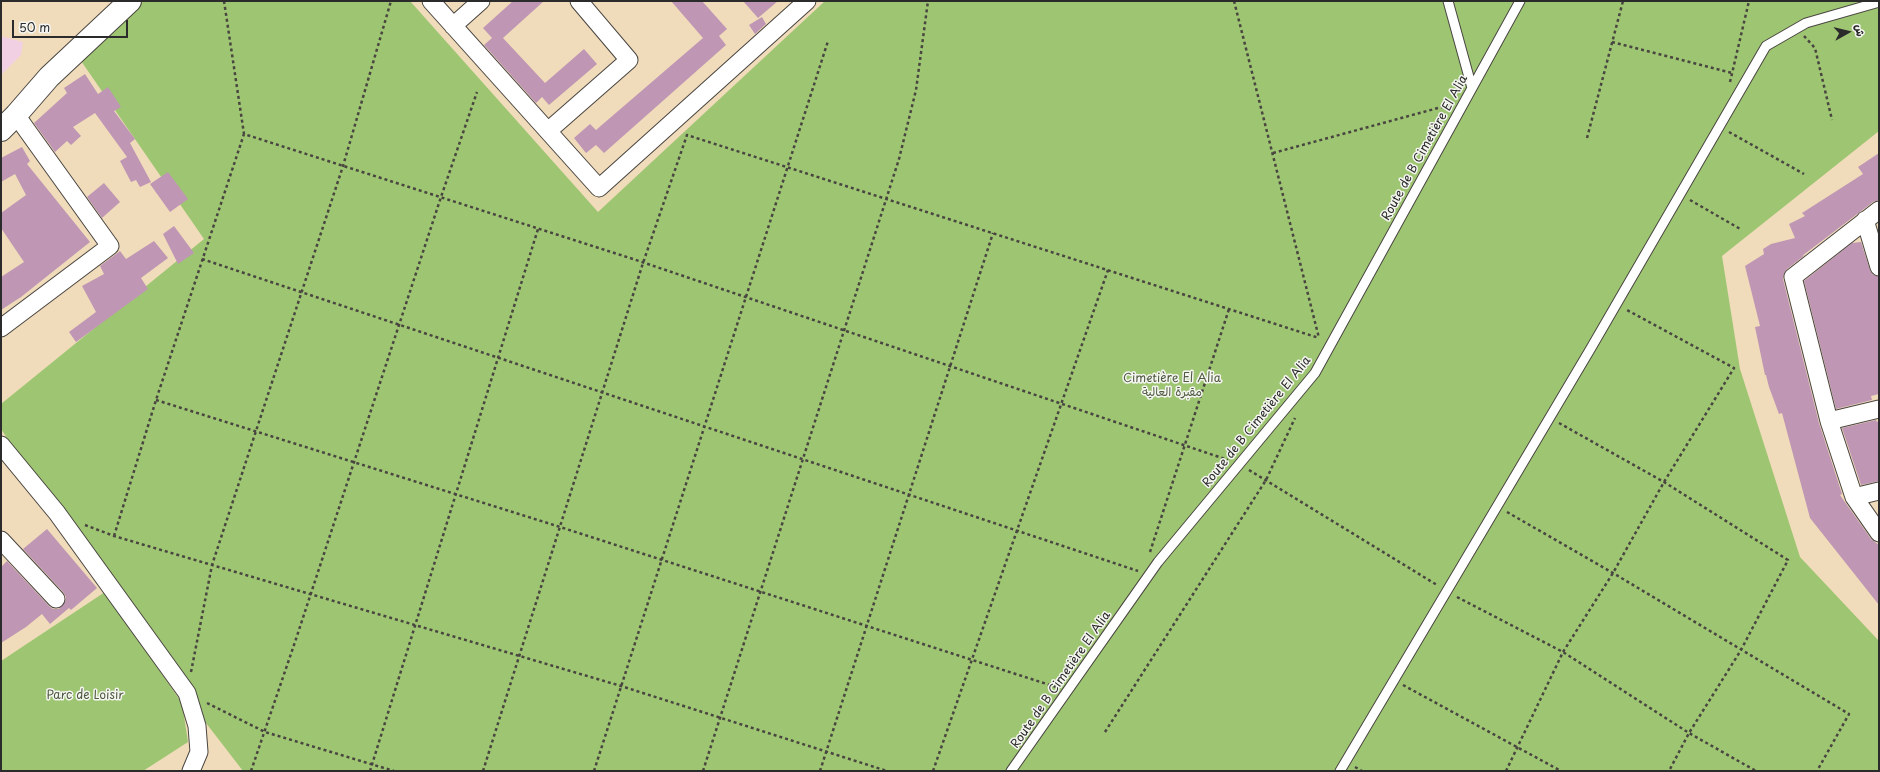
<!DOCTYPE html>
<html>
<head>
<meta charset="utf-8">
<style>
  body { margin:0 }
  #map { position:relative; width:1880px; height:772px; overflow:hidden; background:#f0dbba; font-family:"Playpen Sans","Playpen Sans Arabic",sans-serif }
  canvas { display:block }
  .frame { position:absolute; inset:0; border:2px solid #2b2b2b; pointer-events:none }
  .north { position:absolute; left:1828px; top:12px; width:40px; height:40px; -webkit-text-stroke:3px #f6f6f2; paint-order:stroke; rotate:82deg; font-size:11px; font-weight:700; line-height:16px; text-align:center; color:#2b2b2b }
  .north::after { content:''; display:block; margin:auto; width:14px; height:18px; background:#2b2b2b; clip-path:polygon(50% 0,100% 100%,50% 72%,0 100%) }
  .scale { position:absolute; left:12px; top:20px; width:116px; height:18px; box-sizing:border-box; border:2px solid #2b2b2b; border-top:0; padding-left:5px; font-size:12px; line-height:14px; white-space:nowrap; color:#2b2b2b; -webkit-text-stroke:3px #f6f6f2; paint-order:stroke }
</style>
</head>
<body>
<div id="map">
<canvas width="1880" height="772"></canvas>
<div class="frame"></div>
<div class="north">ش</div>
<div class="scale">50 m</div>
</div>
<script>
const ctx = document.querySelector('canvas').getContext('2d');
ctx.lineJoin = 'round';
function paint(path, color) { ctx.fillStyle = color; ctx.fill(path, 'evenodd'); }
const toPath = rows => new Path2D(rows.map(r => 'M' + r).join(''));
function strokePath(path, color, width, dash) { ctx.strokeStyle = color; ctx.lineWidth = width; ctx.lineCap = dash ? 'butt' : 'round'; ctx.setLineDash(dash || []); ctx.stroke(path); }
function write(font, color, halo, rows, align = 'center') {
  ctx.font = font + ' "Playpen Sans","Playpen Sans Arabic",sans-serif'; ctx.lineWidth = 3; ctx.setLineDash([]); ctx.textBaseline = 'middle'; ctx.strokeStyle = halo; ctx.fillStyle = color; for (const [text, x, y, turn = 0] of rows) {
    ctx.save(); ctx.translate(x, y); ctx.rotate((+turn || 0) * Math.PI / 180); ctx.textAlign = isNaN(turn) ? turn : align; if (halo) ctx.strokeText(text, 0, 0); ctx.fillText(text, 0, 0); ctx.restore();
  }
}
paint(toPath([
  [1,36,23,42,21,55,1,75]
]), '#f1d0e3');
paint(toPath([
  [141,1,410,1,598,212,825,1,1879,1,1879,131,1722,256,1740,369,1800,557,1879,641,1879,771,243,771,142,640,1,429,1,404,204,239,79,58],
  [105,592,182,703,188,742,143,771,1,771,1,661]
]), '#9ec672');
paint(toPath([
  [513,1,544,1,503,38,545,83,584,49,597,64,549,105,542,97,536,103,484,45,492,38,483,28],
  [671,1,702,1,727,29,719,36,726,45,604,153,596,145,586,153,574,138,590,124,596,130,703,38],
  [743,1,778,1,758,18],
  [762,17,766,24,755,34,749,25],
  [85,74,98,94,108,87,121,107,114,111,135,139,130,143,151,182,140,187,136,180,131,182,120,161,127,157,95,113,73,127,81,136,71,145,67,141,55,152,34,123,67,93,64,88],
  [22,147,30,161,27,164,90,242,21,297,1,310,1,277,24,262,1,228,1,213,26,195,15,174,1,182,1,158],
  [1879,153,1879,200,1873,202,1802,256,1805,255,1787,269,1784,273,1783,279,1819,423,1842,494,1840,495,1871,539,1879,545,1879,605,1810,518,1782,413,1779,414,1769,387,1766,375,1765,375,1755,327,1760,326,1745,266,1764,254,1763,249,1771,244,1795,238,1789,224,1805,216,1802,213,1863,174,1858,167],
  [168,172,188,199,170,212,150,184],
  [104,183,120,202,102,218,87,197],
  [174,226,194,253,178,264,163,234],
  [154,241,168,258,141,278,148,289,76,342,69,332,96,312,82,286,104,274,100,266,120,251,126,259],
  [1861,242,1870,270,1872,274,1879,277,1879,394,1871,396,1872,400,1836,409,1804,281,1852,243],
  [1876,420,1877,422,1879,421,1879,481,1861,485,1842,428],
  [47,529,97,588,71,610,69,608,50,624,42,614,26,627,1,643,1,567,7,561,49,606,53,609,59,609,65,602,66,597,63,592,23,549]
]), '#bf97b4');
const service = toPath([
  [1448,1,1472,88],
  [1011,771,1158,562,1315,373,1520,1],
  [1340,771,1591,348,1766,46,1806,23,1879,2]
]);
const minor = toPath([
  [431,1,599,188,807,1],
  [453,26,481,1],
  [548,131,629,60,579,1],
  [1879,210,1793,277,1829,421,1854,497,1879,533],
  [1865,220,1879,267],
  [1,328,110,246,16,115],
  [1829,421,1879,409],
  [1,445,57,513,187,693,197,726,199,752,191,771],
  [1854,497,1879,491],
  [1,540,56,599]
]);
const tertiary = toPath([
  [1,130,16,115,49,77,130,1]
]);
strokePath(service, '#494540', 11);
strokePath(minor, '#494540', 19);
strokePath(tertiary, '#494540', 24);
strokePath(toPath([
  [224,1,244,134,633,259,1228,460],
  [1234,1,1319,338],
  [1804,36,1815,48,1832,120],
  [1612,42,1732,73],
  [1730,82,1749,1],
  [1729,132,1804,174],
  [1587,138,1623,1],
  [1273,153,1449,105],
  [1690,200,1742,230],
  [202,259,1138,571],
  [156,400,557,526,1056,687],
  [1559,423,1664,482,1788,560,1741,650,1689,733,1669,771],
  [1249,470,1437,585],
  [1507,512,1613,573,1849,714,1817,771],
  [85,525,114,536,621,686,887,771],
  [114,536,156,400,244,134],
  [1150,552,1229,309],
  [1457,597,1563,652,1689,733,1756,771],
  [191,672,212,565,343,166,391,1],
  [1403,685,1561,771],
  [207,703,265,732,394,771],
  [1105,732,1266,480,1295,418],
  [1355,767,1362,771],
  [251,771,295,642,441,197,477,92],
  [370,771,538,229],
  [483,771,643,263,687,135,1319,338],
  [594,771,828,41],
  [703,771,899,159,916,90,928,1],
  [820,771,993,233],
  [933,771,1108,270],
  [1506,771,1563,652,1613,573,1664,482,1734,368,1627,310]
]), '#494540', 2.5, [3, 3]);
strokePath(service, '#fff', 9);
strokePath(minor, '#fff', 17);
strokePath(tertiary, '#fff', 22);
write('12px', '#2b2b2b', '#f6f6f2', [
  ["Route de B Cimetière El Alia",1425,148,-61],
  ["Route de B Cimetière El Alia",1257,422,-51],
  ["Route de B Cimetière El Alia",1061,680,-55]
]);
write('12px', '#4e5a40', '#f6f6f2', [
  ["Cimetière El Alia",1172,379],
  ["مقبرة العالية",1172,393],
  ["Parc de Loisir",85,696]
]);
</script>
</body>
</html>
